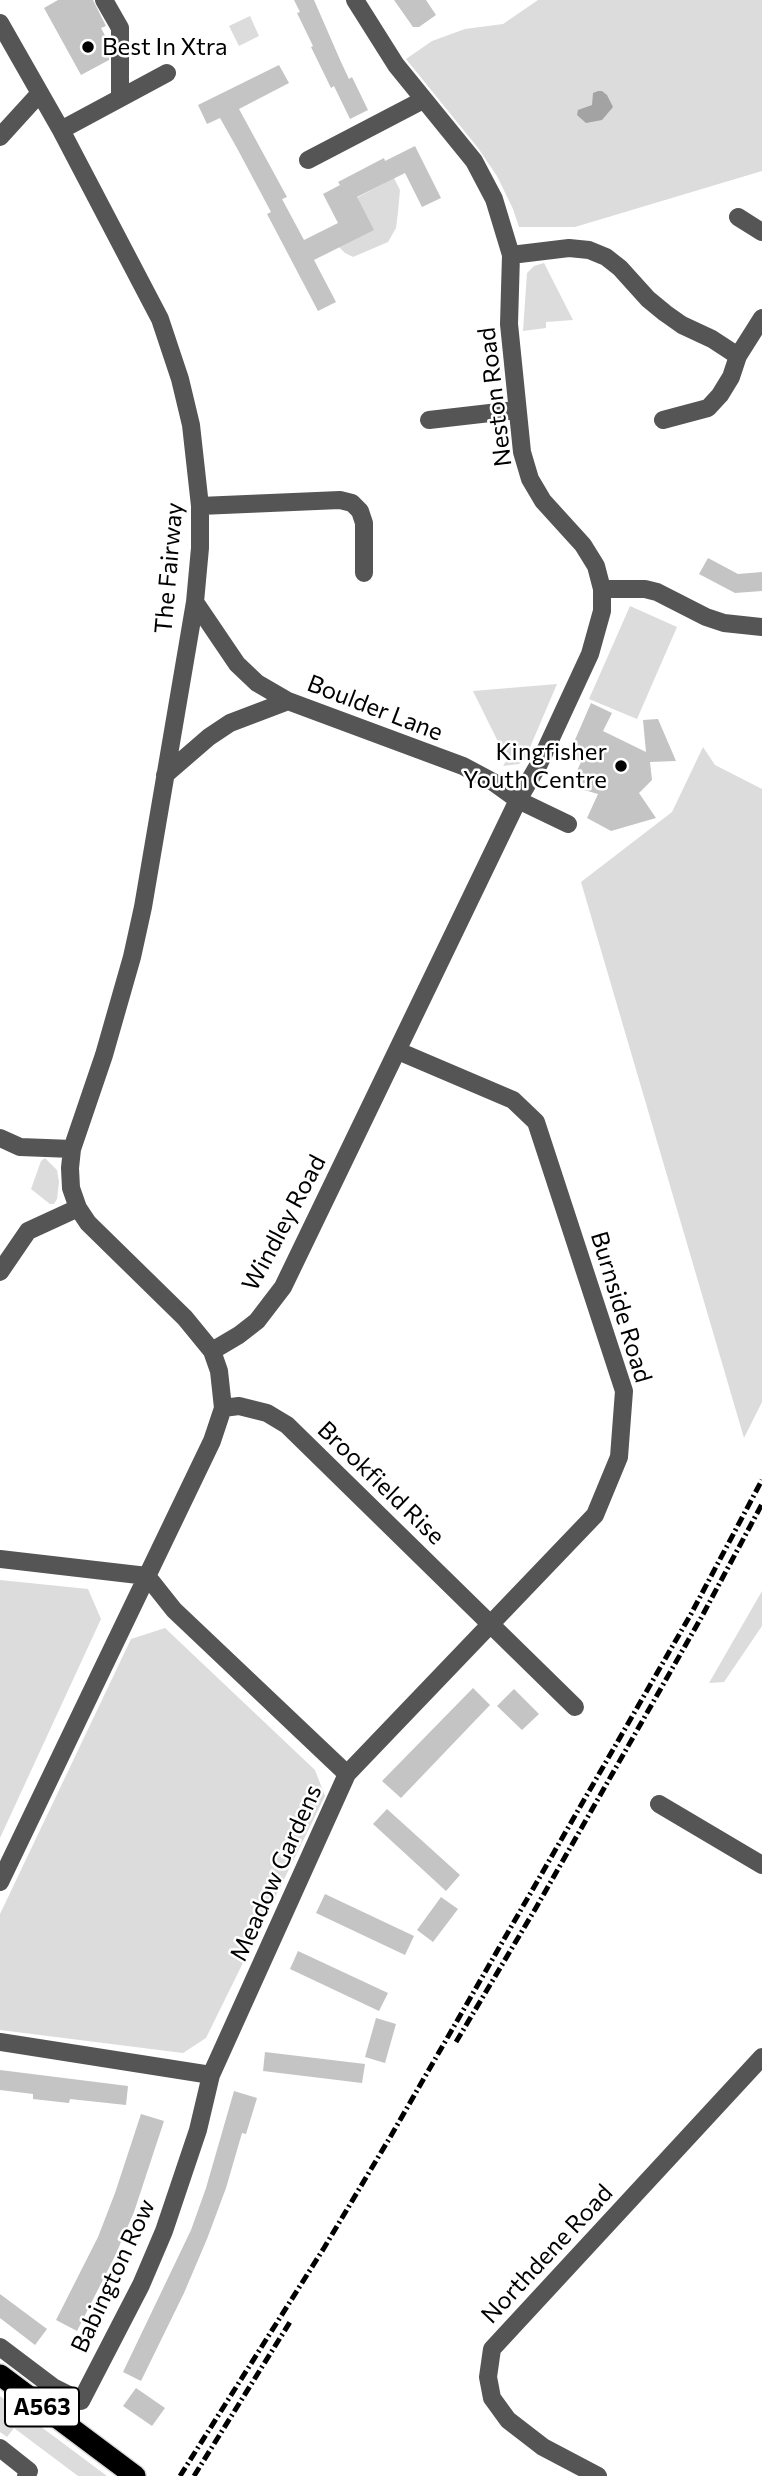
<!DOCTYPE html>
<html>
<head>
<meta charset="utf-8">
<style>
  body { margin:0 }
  canvas { display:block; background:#fff }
</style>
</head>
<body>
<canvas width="762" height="2476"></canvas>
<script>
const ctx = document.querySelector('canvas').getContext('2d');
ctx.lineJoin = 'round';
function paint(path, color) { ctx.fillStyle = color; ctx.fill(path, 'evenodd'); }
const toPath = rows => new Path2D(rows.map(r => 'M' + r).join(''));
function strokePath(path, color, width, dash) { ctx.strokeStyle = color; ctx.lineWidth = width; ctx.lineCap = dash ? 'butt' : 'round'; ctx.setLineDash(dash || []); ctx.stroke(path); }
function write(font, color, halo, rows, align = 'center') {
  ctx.font = font + ' Commissioner,sans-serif'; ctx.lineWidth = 5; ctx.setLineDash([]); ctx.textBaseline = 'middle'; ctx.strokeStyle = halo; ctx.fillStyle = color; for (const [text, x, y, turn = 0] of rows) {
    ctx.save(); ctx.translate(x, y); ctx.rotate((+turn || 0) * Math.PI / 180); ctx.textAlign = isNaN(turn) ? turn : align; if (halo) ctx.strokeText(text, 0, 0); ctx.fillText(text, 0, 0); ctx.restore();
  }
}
paint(toPath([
  [538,0,762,0,762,171,575,227,519,227,513,209,497,176,478,148,406,59,432,41,465,29,503,24],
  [250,16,259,36,239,46,229,26],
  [394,178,400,190,398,212,396,228,388,242,353,257,345,253,339,247,349,202],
  [544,263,573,320,546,322,546,328,523,331,527,273,534,266],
  [630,606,677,627,637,719,589,699],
  [557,684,525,759,519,764,503,766,507,760,473,691],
  [703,747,715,765,762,789,762,1402,744,1438,581,882,672,812],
  [45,1158,57,1170,59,1182,57,1199,54,1204,50,1204,31,1189,41,1161],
  [0,1580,88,1589,101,1619,0,1838],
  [762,1591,762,1626,724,1682,709,1683],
  [165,1628,315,1770,325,1796,206,2038,183,2053,0,2030,0,1914,131,1639],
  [0,2396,5,2400,107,2476,78,2476,14,2428,7,2437,0,2432]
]), '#dcdcdc');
paint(toPath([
  [598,91,602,91,607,95,613,107,602,120,586,123,577,115,578,110,592,105,593,93]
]), '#a3a3a3');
paint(toPath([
  [58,0,93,0,106,26,101,28,109,43,109,60,81,75,44,8],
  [294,0,314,0,341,62,349,79,352,77,368,110,350,119,334,86,331,88,311,47,313,46,297,13,300,12],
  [394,0,426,0,436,15,419,27,413,27],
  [279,65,289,83,239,109,287,197,282,199,304,240,338,223,323,194,340,185,338,182,384,158,385,161,415,146,441,198,422,207,405,173,357,197,374,230,314,260,336,302,318,311,267,214,271,212,238,150,220,118,207,124,198,105],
  [708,558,738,574,762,572,762,591,735,593,699,574],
  [591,703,612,713,603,731,646,752,643,720,658,719,676,761,650,762,652,780,639,793,656,818,611,831,587,818,598,794,570,786,581,762,568,756],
  [473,1688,490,1705,401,1798,382,1781],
  [514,1689,539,1714,522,1730,497,1706],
  [387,1809,460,1875,446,1891,373,1824],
  [325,1894,414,1936,405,1955,316,1913],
  [441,1897,458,1909,433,1942,417,1930],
  [298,1951,388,1993,379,2011,290,1969],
  [376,2018,396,2024,385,2063,365,2057],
  [265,2052,365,2064,362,2083,263,2071],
  [0,2070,128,2086,126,2105,70,2099,69,2103,33,2099,33,2094,0,2090],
  [234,2091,257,2098,246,2134,242,2133,226,2188,207,2239,184,2293,141,2381,123,2372,191,2230,206,2188],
  [141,2114,164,2121,134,2212,115,2256,77,2331,56,2320,98,2237,115,2193],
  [0,2294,47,2329,35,2345,0,2318],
  [136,2388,165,2408,152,2426,123,2406]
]), '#c4c4c4');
const highway = toPath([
  [0,2375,135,2476]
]);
strokePath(highway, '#dbdbdb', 24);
strokePath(toPath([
  [104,0,120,28,120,98],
  [0,23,61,130,160,319,180,379,191,425,200,506,200,548,195,602,143,907,132,957,104,1055,72,1149,70,1168,71,1188,78,1208,88,1223,185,1318,212,1351,219,1371,223,1408,212,1441,0,1882],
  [61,130,167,73],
  [0,137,40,93],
  [308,160,423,100],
  [738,217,762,232],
  [511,255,569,248,589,250,606,257,620,268,648,299,665,313,682,325,712,339,738,356],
  [429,420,516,410],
  [663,420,708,408,720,395,731,377,738,356,762,318],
  [200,506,340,500,352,503,360,511,364,523,364,573],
  [602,589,645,589,657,592,706,617,724,623,762,627],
  [195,602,237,664,257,683,288,701],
  [165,775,209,737,230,723,288,701,463,766,493,782,518,800,568,824],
  [0,1138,20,1147,72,1149],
  [0,1272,28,1231,78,1208],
  [212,1351,239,1335,257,1321,283,1287,518,800,539,764,590,654,602,611,602,589,596,566,583,545,543,501,530,479,522,452,509,324,511,255,494,199,474,161,396,65,355,0],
  [223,1408,239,1406,267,1413,287,1425,575,1707],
  [0,1559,147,1576,174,1610,347,1774,211,2075,0,2042],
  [347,1774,595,1515,619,1457,624,1391,536,1122,513,1100,398,1051],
  [659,1804,762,1865],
  [0,2347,53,2387,81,2401,141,2285,164,2231,198,2130,211,2075],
  [0,2448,29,2471,26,2476],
  [598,2476,543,2447,508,2420,492,2398,488,2377,492,2349,762,2057]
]), '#555', 18);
strokePath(highway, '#000', 21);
strokePath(toPath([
  [456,2042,537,1906,701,1618,762,1504],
  [180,2476,324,2248,392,2134,691,1614,762,1480],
  [194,2476,290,2322]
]), '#000', 5, [10, 3.5, 2, 3.5]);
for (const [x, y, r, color] of [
  [88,47,7,"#000"],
  [621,766,7,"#000"]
]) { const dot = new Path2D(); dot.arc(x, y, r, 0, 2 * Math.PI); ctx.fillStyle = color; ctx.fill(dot); strokePath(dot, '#fff', 2.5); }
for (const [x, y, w] of [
  [42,2407,74]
]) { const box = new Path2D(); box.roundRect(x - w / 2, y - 19.5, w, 39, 5); ctx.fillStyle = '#fff'; ctx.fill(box); strokePath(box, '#000', 2); }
write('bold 23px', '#000', null, [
  ["A563",42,2407]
]);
write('24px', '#000', '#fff', [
  ["Best In Xtra",102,47],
  ["Kingfisher",607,752,"right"],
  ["Youth Centre",607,780,"right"]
], 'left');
write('24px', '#000', '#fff', [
  ["Neston Road",495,397,-97],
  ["The Fairway",169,568,-85],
  ["Boulder Lane",375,708,21],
  ["Windley Road",284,1223,-62],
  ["Burnside Road",621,1307,73],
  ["Brookfield Rise",381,1483,44],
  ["Meadow Gardens",276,1873,-66],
  ["Northdene Road",547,2254,-47],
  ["Babington Row",113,2276,-65]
]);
</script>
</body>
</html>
